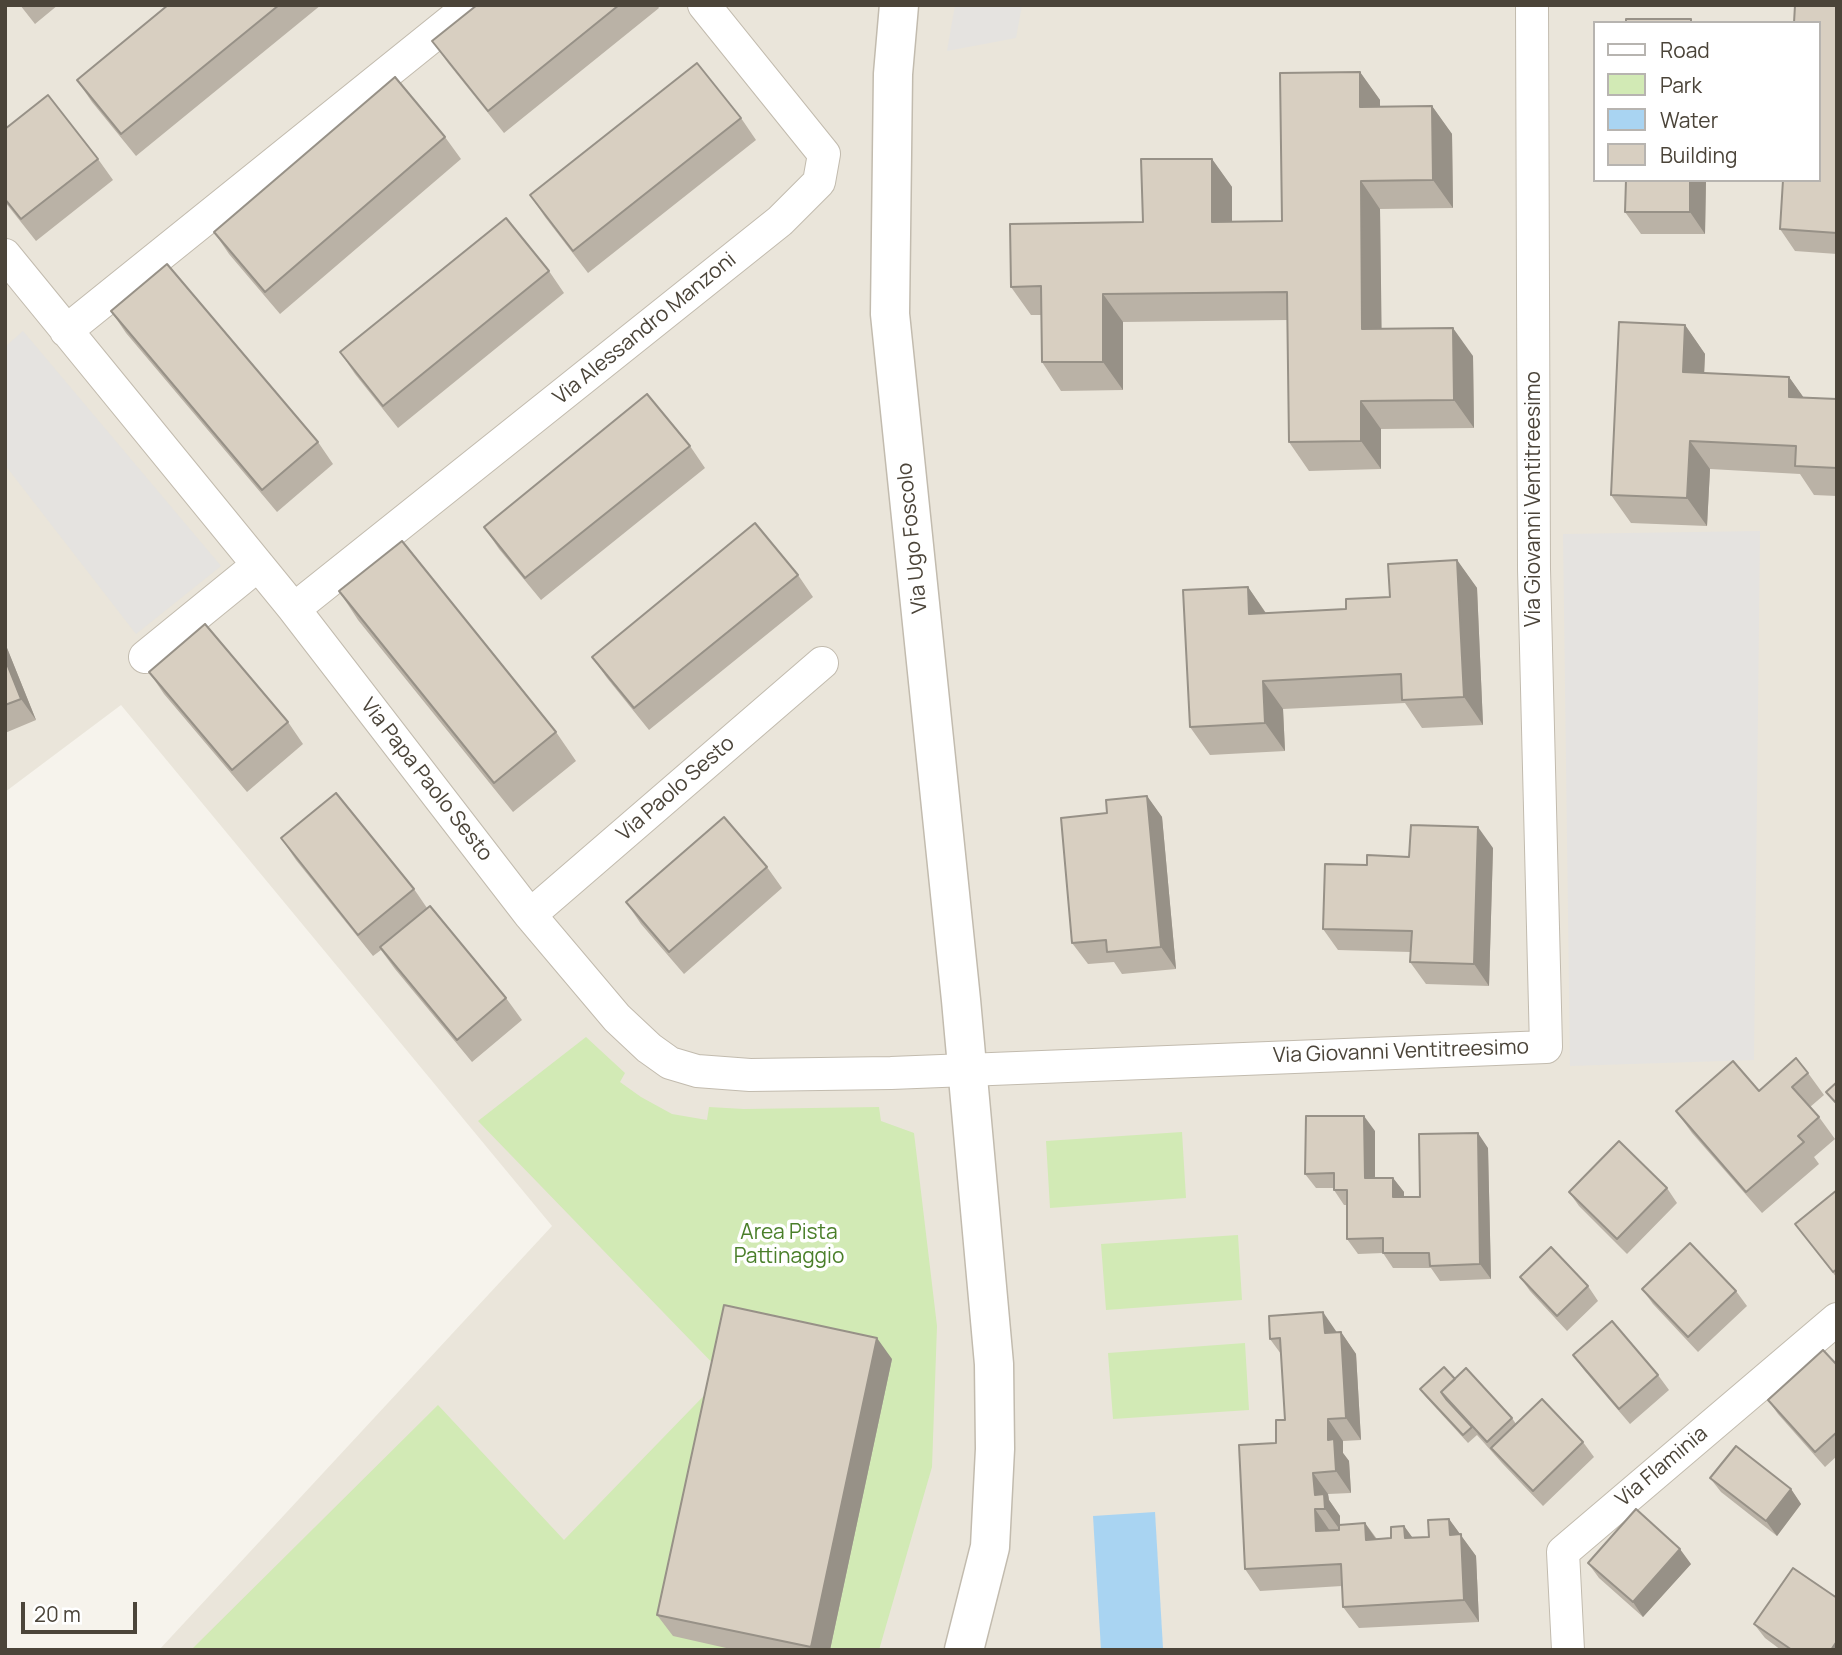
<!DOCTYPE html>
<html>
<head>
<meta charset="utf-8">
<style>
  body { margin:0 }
  #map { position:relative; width:1842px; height:1655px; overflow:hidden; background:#f6f3ec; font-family:Manrope,sans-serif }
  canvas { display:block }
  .frame { position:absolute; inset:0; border:7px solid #4b4439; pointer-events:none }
  .legend { position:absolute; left:1593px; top:21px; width:228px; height:161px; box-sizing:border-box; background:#fff; border:2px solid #b7b4b0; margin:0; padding:9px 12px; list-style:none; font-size:21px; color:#4b4439 }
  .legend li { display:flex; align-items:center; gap:14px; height:35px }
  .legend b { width:35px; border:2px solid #b7b4b0 }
  .scale { position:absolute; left:21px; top:1602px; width:116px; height:32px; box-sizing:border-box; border:4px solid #4b4439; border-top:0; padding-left:9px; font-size:21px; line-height:24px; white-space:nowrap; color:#4b4439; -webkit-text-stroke:5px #fff; paint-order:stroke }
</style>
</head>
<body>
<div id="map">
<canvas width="1842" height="1655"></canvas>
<div class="frame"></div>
<ul class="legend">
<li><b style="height:9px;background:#fff"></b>Road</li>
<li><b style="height:19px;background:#d2eab5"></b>Park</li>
<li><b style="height:19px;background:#a9d4f2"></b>Water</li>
<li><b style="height:19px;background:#d8cfc1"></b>Building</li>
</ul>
<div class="scale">20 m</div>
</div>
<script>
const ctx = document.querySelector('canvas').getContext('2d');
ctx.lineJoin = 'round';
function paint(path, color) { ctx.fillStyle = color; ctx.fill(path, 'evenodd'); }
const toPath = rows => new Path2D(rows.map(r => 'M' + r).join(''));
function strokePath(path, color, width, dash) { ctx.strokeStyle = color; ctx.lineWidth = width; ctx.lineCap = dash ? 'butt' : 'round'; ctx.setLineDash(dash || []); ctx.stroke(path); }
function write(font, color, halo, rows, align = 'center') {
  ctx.font = font + ' Manrope,sans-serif'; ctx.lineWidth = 7; ctx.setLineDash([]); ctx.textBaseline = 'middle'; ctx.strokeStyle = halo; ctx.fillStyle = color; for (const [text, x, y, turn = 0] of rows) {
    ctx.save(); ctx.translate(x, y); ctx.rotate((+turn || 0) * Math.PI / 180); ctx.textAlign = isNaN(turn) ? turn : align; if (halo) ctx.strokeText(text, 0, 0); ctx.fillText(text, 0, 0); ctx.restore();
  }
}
paint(toPath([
  [5,5,1837,5,1837,1650,159,1650,552,1226,121,705,5,792],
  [1595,23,1819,23,1819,180,1595,180]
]), '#eae5da');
paint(toPath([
  [586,1037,625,1073,620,1082,641,1097,672,1114,707,1120,709,1107,744,1109,879,1107,881,1121,914,1133,937,1326,932,1467,879,1650,191,1650,438,1405,564,1540,724,1375,478,1121],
  [1182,1132,1186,1198,1050,1208,1046,1141],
  [1238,1235,1242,1300,1106,1310,1101,1244],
  [1245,1343,1249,1410,1113,1419,1108,1353]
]), '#d2eab5');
paint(toPath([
  [955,5,1022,5,1016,38,947,51],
  [23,331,221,566,136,634,5,465,5,347],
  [1760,531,1754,1060,1570,1066,1563,534]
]), '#e5e3e0');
paint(toPath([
  [1155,1512,1163,1648,1101,1650,1093,1516]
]), '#a9d4f2');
const minor = toPath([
  [5,255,294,609,530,915,617,1018,649,1048,670,1063,697,1071,750,1075,891,1073,1546,1047,1534,569,1532,5],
  [66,331,471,5],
  [294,609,780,221,819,182,824,154,704,5],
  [145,657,258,565],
  [530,915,822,663],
  [1568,1650,1563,1552,1837,1319]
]);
const tertiary = toPath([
  [899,5,893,74,890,314,961,1000,994,1364,995,1449,990,1547,964,1650]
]);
strokePath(minor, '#c2bbae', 34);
strokePath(tertiary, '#c2bbae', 41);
strokePath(minor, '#fff', 32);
strokePath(tertiary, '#fff', 38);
paint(toPath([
  [20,5,58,5,35,24],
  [168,5,321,5,136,156,92,102,77,80],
  [477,5,657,5,659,8,504,133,448,63,432,41],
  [1837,5,1837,254,1795,251,1780,229],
  [1360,72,1380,100,1380,107,1432,106,1452,134,1453,208,1380,209,1381,328,1473,356,1474,428,1381,429,1381,469,1309,471,1289,442,1288,320,1123,322,1123,390,1061,391,1042,362,1041,315,1031,315,1011,287,1143,222,1212,159,1232,187,1232,222,1282,221],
  [741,118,756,140,588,273,545,217,530,195],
  [5,129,98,159,113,180,36,241,5,202],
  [445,137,461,159,280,314,229,254,214,232],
  [1706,180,1705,234,1641,234,1625,212],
  [549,271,564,293,398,428,355,374,340,352],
  [111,311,318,442,333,464,277,512,126,333],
  [1685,325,1705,354,1704,373,1789,377,1803,397,1837,399,1837,496,1814,495,1800,474,1710,469,1707,526,1631,523,1611,495],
  [690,446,705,468,541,600,499,549,484,527],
  [1457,560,1477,588,1483,725,1422,728,1405,703,1283,709,1285,751,1210,755,1190,727,1248,587,1266,613,1346,609,1390,597],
  [798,575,813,597,649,730,607,678,592,657],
  [339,591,556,732,576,761,513,812,358,620],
  [5,643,36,720,5,733],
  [149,672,288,722,303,744,247,792,164,694],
  [1147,796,1162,817,1176,969,1122,974,1114,962,1088,964,1072,943,1107,813],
  [281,838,414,889,427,908,506,998,522,1020,472,1062,395,969,381,950,373,956,296,860],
  [1493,848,1489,986,1426,984,1410,962,1411,952,1338,950,1323,929,1367,865,1409,857],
  [767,867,782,888,684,974,641,924,626,902],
  [1808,1073,1824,1095,1810,1107,1819,1117,1835,1139,1814,1157,1819,1164,1762,1213,1692,1133,1676,1111,1759,1091],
  [1375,1131,1375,1178,1393,1178,1404,1192,1404,1197,1420,1197,1488,1148,1491,1279,1440,1281,1431,1268,1393,1268,1383,1253,1358,1254,1347,1239,1347,1205,1344,1205,1334,1190,1334,1188,1316,1188,1305,1174],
  [1667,1188,1677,1203,1627,1254,1579,1206,1569,1192],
  [1837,1190,1837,1278,1795,1224],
  [1520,1277,1588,1286,1598,1301,1567,1331,1530,1291],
  [1642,1289,1736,1291,1747,1306,1698,1352,1653,1304],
  [1341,1332,1356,1354,1361,1440,1343,1441,1343,1453,1349,1461,1351,1493,1328,1494,1329,1500,1340,1516,1340,1525,1365,1523,1377,1539,1391,1538,1404,1526,1412,1537,1429,1537,1449,1519,1476,1556,1479,1622,1359,1628,1343,1607,1342,1586,1260,1591,1245,1569,1276,1443,1285,1420,1281,1354,1270,1339],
  [1573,1355,1658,1375,1669,1390,1630,1424,1584,1370],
  [892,1359,830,1650,735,1650,673,1636,657,1615],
  [1837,1365,1837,1456,1825,1467,1778,1414,1768,1400],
  [1455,1379,1512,1418,1516,1424,1583,1442,1594,1457,1543,1506,1502,1463,1477,1435,1468,1443,1425,1396,1420,1389],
  [1710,1478,1791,1489,1801,1504,1777,1536,1721,1492],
  [1588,1563,1691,1564,1643,1617,1599,1578],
  [1754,1624,1837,1650,1781,1650,1765,1638]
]), '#bab2a6');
paint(toPath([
  [1360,72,1380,100,1380,135,1360,107],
  [1432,106,1452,134,1453,208,1433,180],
  [1212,159,1232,187,1232,250,1212,222],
  [1690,180,1706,180,1705,234,1690,212],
  [1361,181,1380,209,1382,357,1362,329],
  [1103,294,1123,322,1123,390,1103,362],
  [1685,325,1705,354,1703,400,1683,372],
  [1453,328,1473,356,1474,428,1454,400],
  [1789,377,1809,405,1789,397],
  [1361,401,1381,429,1381,469,1361,441],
  [1690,441,1710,469,1707,526,1687,498],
  [1457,560,1477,588,1483,725,1464,697],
  [1248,587,1267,615,1249,614],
  [5,643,36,720,21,699,5,659],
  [1263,681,1283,709,1285,751,1265,723],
  [1147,796,1162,817,1176,969,1161,947],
  [1478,827,1493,848,1489,986,1474,964],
  [1364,1116,1375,1131,1375,1193,1365,1178],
  [1478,1133,1488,1148,1491,1279,1480,1264],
  [1393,1178,1404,1192,1404,1212,1393,1197],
  [1323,1312,1338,1334,1325,1333],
  [1341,1332,1356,1354,1361,1440,1346,1418],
  [877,1338,892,1359,830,1650,813,1650,811,1647],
  [1328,1419,1343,1441,1343,1453,1349,1461,1351,1493,1336,1471,1328,1440],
  [1313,1473,1328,1494,1329,1500,1340,1516,1340,1530,1315,1495],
  [1791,1489,1801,1504,1777,1536,1766,1521],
  [1315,1509,1330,1531,1316,1531],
  [1449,1519,1476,1556,1479,1622,1464,1600,1450,1535],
  [1365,1523,1380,1545,1366,1540],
  [1404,1526,1420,1548,1405,1538],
  [1680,1549,1691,1564,1643,1617,1633,1602],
  [1837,1641,1837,1650,1831,1650]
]), '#979187');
const building = toPath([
  [168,5,279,5,121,134,77,80,168,5],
  [477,5,619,5,488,111,432,41,477,5],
  [1795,5,1837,5,1837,233,1780,229,1783,180,1819,180,1819,23,1794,23,1795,5],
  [1626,19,1691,19,1691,23,1626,23,1626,19],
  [697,63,741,118,573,251,530,195,697,63],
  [1360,72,1360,107,1432,106,1433,180,1361,181,1362,329,1453,328,1454,400,1361,401,1361,441,1289,442,1287,292,1103,294,1103,362,1042,362,1041,286,1011,287,1010,224,1143,222,1141,159,1212,159,1212,222,1282,221,1280,73,1360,72],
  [395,77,445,137,265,292,214,232,395,77],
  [48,95,98,159,21,219,5,199,5,129,48,95],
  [1626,180,1690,180,1690,212,1625,212,1626,180],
  [506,218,549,271,383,406,340,352,506,218],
  [167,264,318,442,262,490,111,311,167,264],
  [1619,322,1685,325,1683,372,1789,377,1789,397,1837,399,1837,468,1795,466,1796,446,1690,441,1687,498,1611,495,1619,322],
  [647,394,690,446,525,578,484,527,647,394],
  [755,523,798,575,634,708,592,657,755,523],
  [402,541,556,732,494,783,339,591,402,541],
  [1457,560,1464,697,1402,700,1401,674,1263,681,1265,723,1190,727,1183,590,1248,587,1249,614,1346,609,1346,599,1390,597,1388,564,1457,560],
  [205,624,288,722,232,770,149,672,205,624],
  [5,659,21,699,5,705,5,659],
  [336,793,414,889,358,935,281,838,336,793],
  [1147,796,1161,947,1107,952,1106,940,1072,943,1061,818,1107,813,1106,800,1147,796],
  [724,817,767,867,669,952,626,902,724,817],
  [1411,825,1478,827,1474,964,1410,962,1412,931,1323,929,1325,864,1367,865,1367,855,1409,857,1411,825],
  [430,906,506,998,457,1040,380,947,430,906],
  [1796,1058,1808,1073,1792,1087,1819,1117,1798,1136,1804,1142,1746,1192,1676,1111,1733,1061,1759,1091,1796,1058],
  [1837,1082,1837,1104,1826,1092,1837,1082],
  [1306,1116,1364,1116,1365,1178,1393,1178,1393,1197,1420,1197,1419,1134,1478,1133,1480,1264,1430,1266,1429,1253,1383,1253,1383,1238,1347,1239,1347,1190,1334,1190,1334,1173,1305,1174,1306,1116],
  [1619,1141,1667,1188,1617,1239,1569,1192,1619,1141],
  [1837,1190,1837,1269,1833,1272,1795,1224,1837,1190],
  [1690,1243,1736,1291,1688,1337,1642,1289,1690,1243],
  [1551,1247,1588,1286,1557,1316,1520,1277,1551,1247],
  [724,1305,877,1338,811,1647,657,1615,724,1305],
  [1323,1312,1325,1333,1341,1332,1346,1418,1328,1419,1328,1440,1334,1439,1336,1471,1313,1473,1315,1495,1324,1494,1325,1509,1315,1509,1316,1531,1339,1530,1339,1525,1365,1523,1366,1540,1391,1538,1391,1527,1404,1526,1405,1538,1429,1537,1428,1520,1449,1519,1450,1535,1461,1534,1464,1600,1343,1607,1341,1564,1245,1569,1239,1445,1276,1443,1276,1420,1285,1420,1280,1338,1270,1339,1269,1316,1323,1312],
  [1612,1321,1658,1375,1619,1409,1573,1355,1612,1321],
  [1823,1350,1837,1365,1837,1432,1815,1452,1768,1400,1823,1350],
  [1444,1367,1455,1379,1441,1392,1446,1399,1472,1427,1463,1435,1420,1389,1444,1367],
  [1466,1368,1512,1418,1487,1442,1441,1392,1466,1368],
  [1542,1399,1583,1442,1533,1491,1491,1448,1542,1399],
  [1736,1446,1791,1489,1766,1521,1710,1478,1736,1446],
  [1636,1509,1680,1549,1633,1602,1588,1563,1636,1509],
  [1793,1568,1837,1598,1837,1641,1831,1650,1792,1650,1754,1624,1793,1568]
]);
paint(building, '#d8cfc1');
strokePath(building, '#979187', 2);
write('21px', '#4b4439', '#fff', [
  ["Via Alessandro Manzoni",645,329,-39],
  ["Via Giovanni Ventitreesimo",1534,499,-90],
  ["Via Ugo Foscolo",913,538,-96],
  ["Via Papa Paolo Sesto",426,780,52],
  ["Via Paolo Sesto",676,789,-41],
  ["Via Giovanni Ventitreesimo",1401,1052,-2],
  ["Via Flaminia",1662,1467,-40]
]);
write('21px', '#4a7f2a', '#fff', [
  ["Area Pista",789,1233],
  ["Pattinaggio",789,1257]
]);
</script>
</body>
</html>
